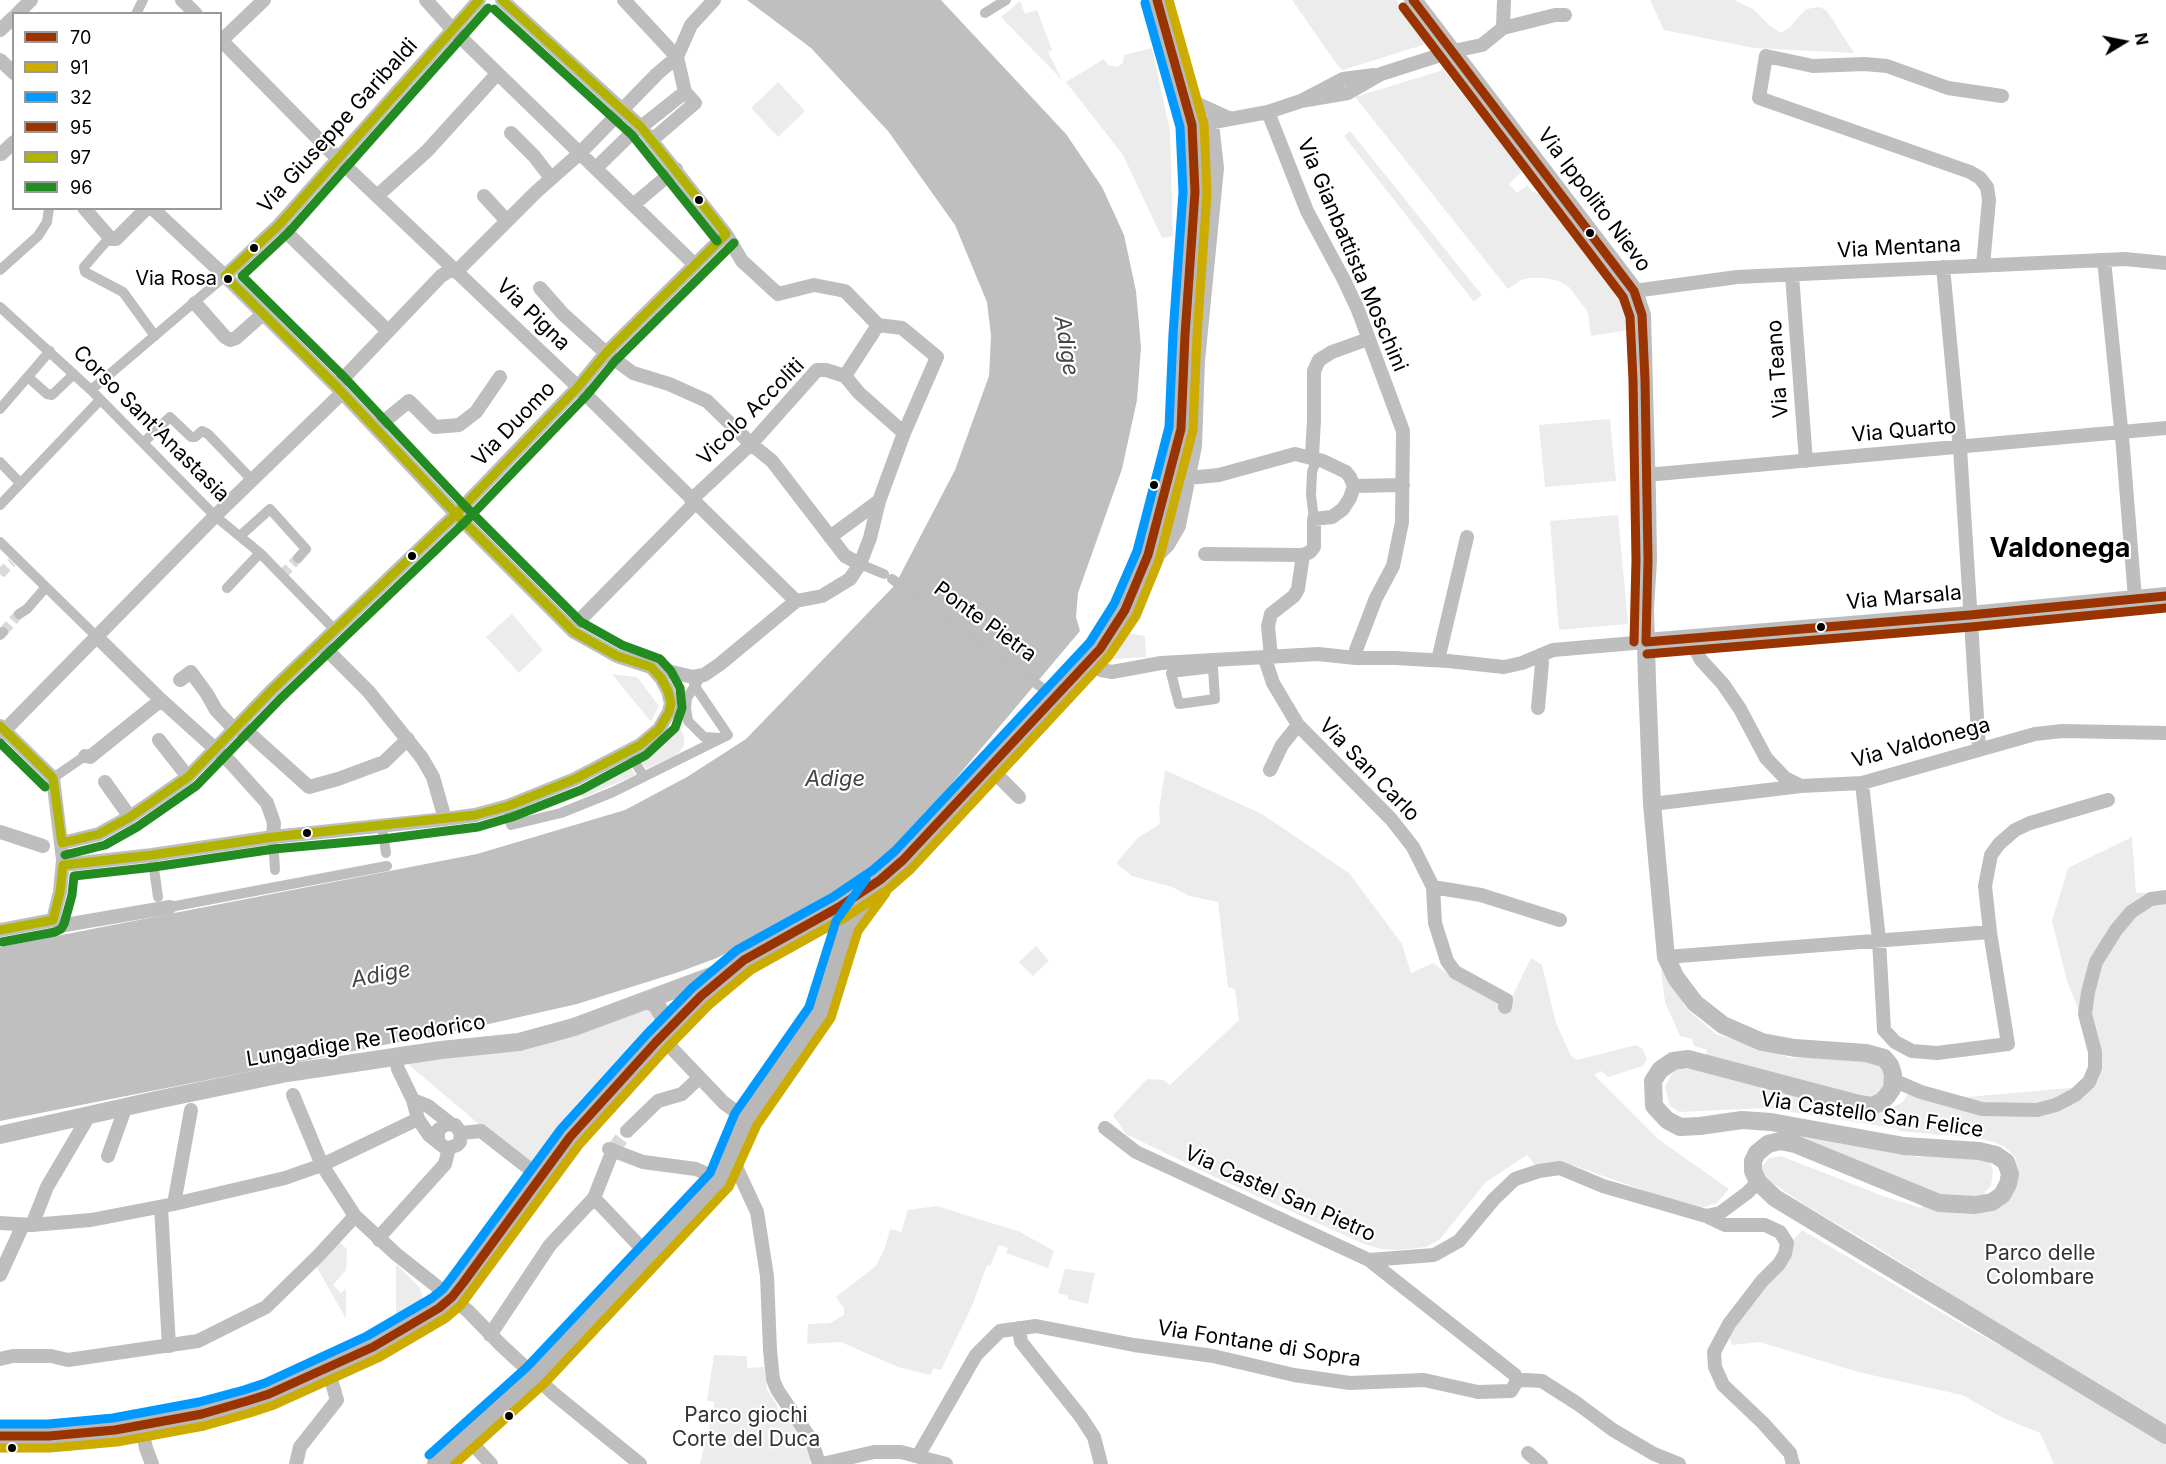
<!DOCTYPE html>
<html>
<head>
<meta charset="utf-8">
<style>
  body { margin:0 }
  #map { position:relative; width:2166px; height:1464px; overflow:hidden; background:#fff; font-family:Inter,sans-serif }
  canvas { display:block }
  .legend { position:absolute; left:12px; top:12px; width:210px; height:198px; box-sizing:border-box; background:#fff; border:2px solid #999; margin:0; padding:8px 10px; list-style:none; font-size:18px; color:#000 }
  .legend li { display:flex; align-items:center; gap:12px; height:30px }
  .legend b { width:30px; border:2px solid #999 }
  .north { position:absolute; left:2094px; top:12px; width:60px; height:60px; -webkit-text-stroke:4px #fff; paint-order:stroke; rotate:80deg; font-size:16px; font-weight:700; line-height:24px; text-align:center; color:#000 }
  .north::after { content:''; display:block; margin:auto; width:21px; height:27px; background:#000; clip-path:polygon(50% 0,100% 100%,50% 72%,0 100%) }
</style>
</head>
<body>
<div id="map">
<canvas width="2166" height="1464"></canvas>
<ul class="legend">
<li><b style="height:8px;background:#930"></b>70</li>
<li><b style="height:8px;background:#ccac00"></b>91</li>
<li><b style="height:8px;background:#09f"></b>32</li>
<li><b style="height:8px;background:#930"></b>95</li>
<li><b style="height:8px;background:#b2b200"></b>97</li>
<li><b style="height:8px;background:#228b22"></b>96</li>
</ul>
<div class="north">N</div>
</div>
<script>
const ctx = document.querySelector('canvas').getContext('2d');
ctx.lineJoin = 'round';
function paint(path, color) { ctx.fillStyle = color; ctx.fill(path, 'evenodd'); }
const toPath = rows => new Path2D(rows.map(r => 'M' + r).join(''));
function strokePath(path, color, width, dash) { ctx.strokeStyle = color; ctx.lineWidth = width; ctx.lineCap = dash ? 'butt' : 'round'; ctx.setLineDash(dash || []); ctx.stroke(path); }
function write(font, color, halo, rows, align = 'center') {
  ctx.font = font + ' Inter,sans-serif'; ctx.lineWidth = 4.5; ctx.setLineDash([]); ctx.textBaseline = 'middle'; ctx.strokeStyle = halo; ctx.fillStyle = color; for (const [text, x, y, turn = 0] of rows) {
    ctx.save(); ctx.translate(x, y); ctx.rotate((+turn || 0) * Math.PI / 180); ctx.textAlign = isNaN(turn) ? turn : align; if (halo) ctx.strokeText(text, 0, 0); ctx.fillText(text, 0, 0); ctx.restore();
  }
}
paint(toPath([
  [1292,0,1396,0,1429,43,1343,70,1338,66],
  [1650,0,1734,0,1753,9,1769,25,1781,33,1789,28,1806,9,1820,7,1827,11,1854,53,1754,48,1664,30],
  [1020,1,1025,14,1037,10,1052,50,1048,52,1062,80,1001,17],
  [1152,48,1170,131,1173,236,1162,238,1123,155,1066,82,1104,59,1108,65,1117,67,1123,63,1124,55],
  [1443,70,1523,170,1509,184,1517,193,1527,185,1533,192,1540,194,1618,289,1626,306,1629,330,1591,336,1588,312,1569,287,1558,281,1546,278,1529,278,1521,280,1508,289,1355,97],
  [778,82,805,111,778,137,751,108],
  [1350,131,1482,295,1474,302,1344,136],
  [1610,419,1616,481,1545,487,1539,425],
  [1618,515,1628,624,1559,630,1550,521],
  [512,614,543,650,519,673,486,637],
  [1127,633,1145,636,1146,657,1114,659],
  [612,674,637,677,659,706,651,722],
  [677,721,684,737,684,746,676,755,646,769,639,754,664,740],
  [627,760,635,775,582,798,579,787],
  [1165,770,1262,814,1349,873,1402,944,1411,973,1433,963,1457,981,1511,999,1531,958,1542,965,1556,1023,1571,1056,1577,1060,1636,1045,1642,1048,1647,1059,1643,1066,1608,1077,1601,1071,1594,1075,1658,1139,1729,1189,1717,1203,1697,1209,1572,1165,1535,1165,1527,1155,1486,1182,1440,1239,1426,1247,1400,1250,1380,1249,1364,1244,1217,1178,1126,1134,1113,1115,1147,1079,1163,1080,1170,1085,1239,1020,1235,989,1228,987,1218,902,1189,896,1172,887,1132,876,1116,863,1139,837,1160,824,1159,809],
  [2132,837,2136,893,2166,893,2166,1424,1967,1304,1873,1245,1805,1205,1765,1178,1762,1171,1762,1166,1769,1158,1781,1156,1883,1196,1921,1208,1926,1204,2013,1190,2016,1158,2005,1147,1994,1142,1978,1138,1899,1131,1899,1129,1766,1108,1679,1112,1670,1106,1665,1087,1674,1070,1701,1068,1873,1111,1891,1108,1903,1102,1909,1091,1967,1097,2080,1087,2099,1061,2067,981,2052,921,2068,868],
  [1036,946,1049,961,1033,976,1019,962],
  [1661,969,1687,1009,1716,1034,1791,1058,1867,1058,1879,1061,1886,1072,1885,1086,1878,1096,1857,1098,1706,1057,1707,1050,1694,1046,1692,1039,1680,1036,1665,1002],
  [646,1009,653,1014,653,1018,646,1031,580,1100,556,1129,529,1167,407,1063],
  [1797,1136,1918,1157,1949,1155,1990,1162,1993,1170,1991,1186,1981,1197,1953,1200],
  [937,1206,1020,1232,1054,1251,1048,1268,1006,1253,1008,1248,999,1245,990,1266,987,1265,972,1306,941,1370,934,1368,930,1375,898,1367,841,1342,807,1344,808,1324,830,1323,844,1315,844,1308,836,1297,876,1266,885,1248,890,1229,901,1232,908,1210],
  [1802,1230,1963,1325,2099,1401,2166,1444,2166,1464,2054,1464,2040,1433,2003,1418,1962,1395,1858,1372,1760,1342,1732,1345,1725,1326,1741,1302],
  [338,1241,347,1249,346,1270,333,1285,341,1293,346,1288,346,1319,315,1264],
  [396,1264,420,1288,423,1300,416,1312,396,1323],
  [1065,1269,1095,1273,1088,1304,1068,1299,1068,1296,1058,1293],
  [714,1355,747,1356,747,1368,764,1367,767,1390,776,1403,779,1413,784,1412,798,1429,811,1456,810,1464,700,1464,715,1402,707,1401]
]), '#ececec');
paint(toPath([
  [747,0,941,0,1066,134,1102,187,1124,235,1136,291,1141,347,1137,400,1122,469,1078,593,1076,617,1080,631,889,858,780,924,717,958,679,972,577,1004,480,1026,0,1121,0,947,477,854,625,810,687,777,746,739,895,585,955,470,989,376,991,336,987,302,955,225,888,131,811,48]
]), '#bfbfbf');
strokePath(toPath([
  [0,574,12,562],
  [282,575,298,558],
  [3,632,19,614]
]), '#d9d9d9', 10, [10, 5]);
strokePath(toPath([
  [613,1150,627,1131]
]), '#d9d9d9', 14, [14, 7]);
strokePath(toPath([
  [985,13,1006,0],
  [136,14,143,0],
  [110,237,84,267,85,272,123,292,155,336],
  [0,270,38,236,47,222,49,208],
  [0,307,91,390,215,516,260,553,336,631],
  [28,377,47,394,52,395,74,374],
  [91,390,225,276],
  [0,409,50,351],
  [144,442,170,417,191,437,195,437,202,431,208,434,252,480],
  [0,462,20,483],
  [0,505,100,400],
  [1314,519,1311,495,1312,472,1317,458],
  [240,536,270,509,306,549,298,558],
  [0,542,97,637],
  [860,564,884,574],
  [892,579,1041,687,1054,699],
  [227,588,260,553],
  [19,614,27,609,46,587],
  [0,635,3,632],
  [1213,668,1215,699,1179,704,1171,673,1213,668],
  [698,681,687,698,686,708,688,721,704,737,721,738],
  [632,757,644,777],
  [53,778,85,756],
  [508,806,511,825,561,813,613,792,728,735,694,685],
  [382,827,386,853],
  [273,837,275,870],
  [152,855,158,897],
  [170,907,387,866]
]), '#bebebe', 10);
strokePath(toPath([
  [182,0,196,14],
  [426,0,453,30,695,265],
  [502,0,641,127,726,234,742,261,778,294,814,285,845,291,878,325],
  [624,0,677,57],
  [17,14,31,0],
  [1503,28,1555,15,1565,15],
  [0,30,14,17],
  [220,39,339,160,578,387,796,601],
  [220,42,264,0],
  [677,57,685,92],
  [0,60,14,73],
  [1185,98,1231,119],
  [1301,101,1348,93,1381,74,1453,51,1482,45,1503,28,1504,0],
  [1268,112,1307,211,1344,280,1358,310,1403,431,1402,522,1393,566,1376,598,1356,650,1356,658],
  [1203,124,1268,112,1301,101,1343,79,1374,75],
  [641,127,685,92],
  [511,133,534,156,551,178],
  [652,140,695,103,685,92],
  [1,154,14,142],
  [596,168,639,126],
  [377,196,427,151,497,74],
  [484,196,507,221],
  [633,205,676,169],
  [84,208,111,239,116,239,147,208],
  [152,208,225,276,336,386,456,514,574,632,617,656,651,667,693,677,704,675,720,664,796,601,822,596,850,579,860,564,870,538,879,501,904,433,937,357,902,328,878,325],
  [279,225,388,331],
  [2104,260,2123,448,2135,599],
  [1983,265,1989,200,1987,187,1980,178,1970,172,1759,98,1766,56,1813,66,1865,64,1887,66,1948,88,2002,96],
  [1943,267,1960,448,1979,749],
  [1792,275,1806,461],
  [225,276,279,225,479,0],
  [540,288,563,314,606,353,633,373,669,384,707,401,751,444,772,461,845,556,860,564],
  [1634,291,1737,277,2125,259,2166,263],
  [195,303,225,337,230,340,236,338,263,314],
  [845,376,859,393,904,433],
  [845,376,878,325],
  [336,386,441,276,449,271,457,271,536,192,579,154,657,74,677,57,691,25,714,0],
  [376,428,409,401,435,427,459,425,476,412,500,377],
  [1312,456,1314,420,1314,371,1319,360,1332,352,1368,339],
  [1646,475,2166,428],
  [1188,478,1219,475,1295,454,1323,461,1346,472,1350,477,1354,486,1350,498,1343,509,1332,517,1314,519,1314,547,1310,552,1303,555,1298,589,1294,596,1271,614,1268,626,1271,657],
  [1354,486,1403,485],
  [691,500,751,444,817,370,826,370,845,376],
  [830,537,879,501],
  [1205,554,1303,555],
  [1148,555,1160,553,1168,545,1179,526,1195,446,1198,361,1217,168,1212,123],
  [571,629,695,503],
  [97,637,161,700,231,763,267,803,274,823,273,837],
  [1690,639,1701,660,1723,684,1740,709,1766,758,1785,778,1801,786,1862,783,2035,734,2062,731,2166,733],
  [321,644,369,692,422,758,433,777,445,819],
  [1265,659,1273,683,1298,725,1391,819,1413,847,1433,887,1435,923,1447,961,1455,972,1506,1000,1505,1007],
  [1438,660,1467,537],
  [1089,662,1101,670,1112,672,1161,663,1318,654,1356,658,1395,658,1448,661,1504,667,1522,663,1553,650,1646,642],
  [180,680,191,672,207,694,216,710,235,730],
  [1538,708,1542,663,1540,655],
  [240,725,309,787,338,779,384,762,408,739],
  [0,726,53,778,63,860,60,892,53,920],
  [0,735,215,516,342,393],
  [159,740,188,777],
  [85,756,90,757,161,700],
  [989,767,1019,797],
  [1270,770,1282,745,1298,725],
  [105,782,130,817],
  [1862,783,1879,940,1884,1030,1895,1042,1912,1051,1937,1053,2008,1044,1990,932,1985,886,1991,855,1999,844,2015,830,2030,823,2108,800],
  [1652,804,1801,786],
  [0,832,43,846],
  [62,843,99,834,130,817,188,777,271,691,456,514,578,387,606,353,726,234],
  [63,865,152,855,273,837,445,819,475,815,508,806,575,779,640,745,659,729,669,712,671,703,668,691,661,678,651,667],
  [1433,887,1481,895,1560,920],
  [53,920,65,925,170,907],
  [0,930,53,920],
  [1666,957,1990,932],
  [661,1037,724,1103,746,1119],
  [395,1056,398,1069,413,1100,418,1119,429,1135,444,1147,449,1148,457,1145,460,1142,461,1133,455,1125,446,1124,438,1130,438,1140],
  [1893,1080,1921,1092,1982,1109,2037,1110,2056,1105,2075,1095,2089,1082,2095,1068,2095,1052,2085,1014,2088,992,2096,962,2116,930,2131,912,2151,899,2166,897],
  [293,1095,322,1165,355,1216,396,1254,468,1311,501,1345,554,1394,640,1464],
  [413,1100,428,1106,451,1124],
  [1105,1128,1136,1152,1369,1260,1434,1255,1459,1241,1494,1199,1515,1179,1539,1171,1560,1168,1603,1186,1706,1216,1720,1213,1747,1193,1758,1182],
  [627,1131,658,1101,682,1094,699,1078],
  [461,1133,481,1131,540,1177],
  [609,1149,643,1162,696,1169,720,1180],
  [108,1156,126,1106],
  [731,1156,757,1212,767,1276,770,1350,773,1380,778,1391,812,1441,819,1464],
  [594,1198,650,1257],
  [174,1204,191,1110],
  [161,1207,169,1346],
  [1706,1216,1725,1225,1765,1225,1780,1232,1787,1243,1785,1254,1779,1264,1762,1281,1729,1324,1714,1352,1715,1367,1723,1385,1763,1423,1790,1453,1793,1464],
  [0,1223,32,1225,91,1220,174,1204,285,1178,322,1165,418,1119],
  [32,1225,47,1187,90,1114],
  [379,1240,381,1235,445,1164,449,1148],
  [1369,1260,1515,1375,1517,1381],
  [0,1275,23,1225],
  [1019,1328,1021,1342,1081,1417,1094,1437,1101,1464],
  [490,1335,550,1245,594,1198,613,1150],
  [0,1359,13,1356,51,1356,68,1360,198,1341,266,1307,319,1255,355,1216],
  [1517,1381,1525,1380,1542,1381,1578,1404,1613,1430,1654,1454,1679,1464],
  [141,1426,146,1448,152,1464],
  [467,1438,491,1464],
  [1528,1453,1541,1464],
  [918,1456,976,1355,1000,1331,1036,1326,1134,1345,1213,1356,1294,1375,1350,1383,1424,1380,1478,1392,1511,1391,1517,1381],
  [296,1464,300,1447,337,1400,328,1369],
  [822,1464,874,1452,901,1452,946,1464]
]), '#bebebe', 14);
strokePath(toPath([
  [1413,0,1630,285,1634,291,1642,315,1647,496,1648,560,1645,609,1647,681,1652,804,1666,957,1676,978,1695,1003,1723,1025,1762,1042,1795,1048,1866,1053,1884,1058,1890,1065,1893,1074,1892,1089,1887,1096,1881,1102,1872,1106,1859,1104,1688,1059,1673,1061,1660,1070,1653,1081,1654,1106,1667,1120,1680,1127,1700,1126,1742,1120,1771,1122,1904,1146,1979,1151,1996,1155,2006,1162,2010,1174,2008,1184,2002,1195,1992,1202,1975,1205,1939,1203,1795,1144,1780,1141,1768,1144,1757,1153,1753,1161,1753,1171,1758,1182,1775,1198,2166,1435],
  [1646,642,1970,615,2166,596],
  [646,1000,656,1004,663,1016,664,1027,661,1037],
  [0,1135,161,1099,287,1073,441,1050,519,1042,574,1027,730,969]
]), '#bebebe', 18);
strokePath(toPath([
  [0,1436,49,1436,115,1430,202,1414,247,1401,269,1394,373,1347,439,1308,452,1297,463,1283,570,1137,656,1042,701,996,744,960,839,907,880,880,903,860,1100,649,1125,610,1148,555,1181,429,1185,335,1195,192,1192,125,1157,0],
  [437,1464,535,1376,720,1180,746,1119,820,1012,847,926,873,890]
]), '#b8b8b8', 20);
strokePath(toPath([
  [1413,0,1634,291,1642,315,1645,380,1648,560,1646,642],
  [1646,642,1970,615,2166,596],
  [0,1436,49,1436,115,1430,202,1414,247,1401,269,1394,373,1347,439,1308,452,1297,463,1283,570,1137,656,1042,701,996,744,960,839,907,880,880,903,860,1100,649,1125,610,1148,555,1181,429,1185,335,1195,192,1192,125,1157,0]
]), '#930', 9);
strokePath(toPath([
  [0,1448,50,1448,117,1442,204,1426,250,1413,274,1405,378,1358,446,1318,461,1305,472,1290,579,1145,665,1050,709,1005,751,970,846,917,887,890,911,869,1109,656,1136,616,1159,560,1193,430,1197,336,1207,193,1204,124,1169,0],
  [455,1464,544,1384,729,1187,757,1125,831,1018,858,931,886,893]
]), '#ccac00', 9);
strokePath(toPath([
  [0,1424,48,1424,113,1418,199,1402,244,1390,265,1383,367,1336,432,1298,443,1289,453,1276,561,1129,647,1034,692,988,737,950,833,897,873,870,895,851,1090,642,1114,604,1137,551,1169,427,1173,334,1183,192,1180,127,1145,3],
  [429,1455,527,1367,710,1173,735,1113,809,1007,836,921,866,879]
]), '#09f', 9);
strokePath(toPath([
  [1403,7,1623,297,1630,317,1633,380,1636,560,1634,642],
  [1647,654,1971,627,2166,608]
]), '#930', 9);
strokePath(toPath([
  [225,276,279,225,479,0],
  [0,726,53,778,62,843,99,834,130,817,188,777,271,691,456,514,578,387,606,353,726,234,641,127,502,0],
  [64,865,152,855,273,837,475,815,508,806,575,779,640,745,659,729,669,712,671,703,668,691,661,678,651,667,617,656,574,632,456,514,336,386,225,276],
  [53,920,60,892,63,865],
  [0,930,53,920]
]), '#b2b200', 9);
strokePath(toPath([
  [494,9,632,135,717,241],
  [0,743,45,787],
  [65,855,105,845,137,827,196,786,279,700,465,522,587,395,615,361,734,243],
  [2,942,55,932,61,929,64,924,72,895,74,876,154,867,274,849,383,839,478,827,512,817,581,790,646,755,675,728,682,708,680,688,671,671,660,659,622,645,581,622,465,506,344,377,242,276,288,233,488,8]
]), '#228b22', 9);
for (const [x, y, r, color] of [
  [699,200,5,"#000"],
  [1590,233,5,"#000"],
  [254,248,5,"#000"],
  [228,279,5,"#000"],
  [1154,485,5,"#000"],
  [412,556,5,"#000"],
  [1821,627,5,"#000"],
  [307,833,5,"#000"],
  [509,1416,5,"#000"],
  [12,1448,5,"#000"]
]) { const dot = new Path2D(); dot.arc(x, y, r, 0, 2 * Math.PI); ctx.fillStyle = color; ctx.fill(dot); strokePath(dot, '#fff', 2); }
write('20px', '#000', '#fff', [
  ["Via Rosa",217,279]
], 'right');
write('21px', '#000', '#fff', [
  ["Via Giuseppe Garibaldi",338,126,-48],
  ["Via Ippolito Nievo",1594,200,53],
  ["Via Mentana",1899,248,-3],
  ["Via Gianbattista Moschini",1352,255,67],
  ["Via Pigna",533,315,44],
  ["Via Teano",1778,369,-94],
  ["Vicolo Accoliti",751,412,-45],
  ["Corso Sant'Anastasia",151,424,45],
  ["Via Duomo",514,424,-46],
  ["Via Quarto",1904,431,-5],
  ["Via Marsala",1904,598,-5],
  ["Ponte Pietra",985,622,36],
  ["Via Valdonega",1921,743,-15],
  ["Via San Carlo",1369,770,46],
  ["Lungadige Re Teodorico",366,1041,-9],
  ["Via Castello San Felice",1872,1115,8],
  ["Via Castel San Pietro",1280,1194,24],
  ["Via Fontane di Sopra",1259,1344,9]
]);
write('21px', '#333', '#fff', [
  ["Parco delle",2040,1254],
  ["Colombare",2040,1278],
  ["Parco giochi",746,1416],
  ["Corte del Duca",746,1440]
]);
write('italic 22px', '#444', '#fff', [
  ["Adige",1066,346,81],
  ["Adige",835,779],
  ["Adige",381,975,-11]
]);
write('bold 27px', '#000', '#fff', [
  ["Valdonega",2060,549]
]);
</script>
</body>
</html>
